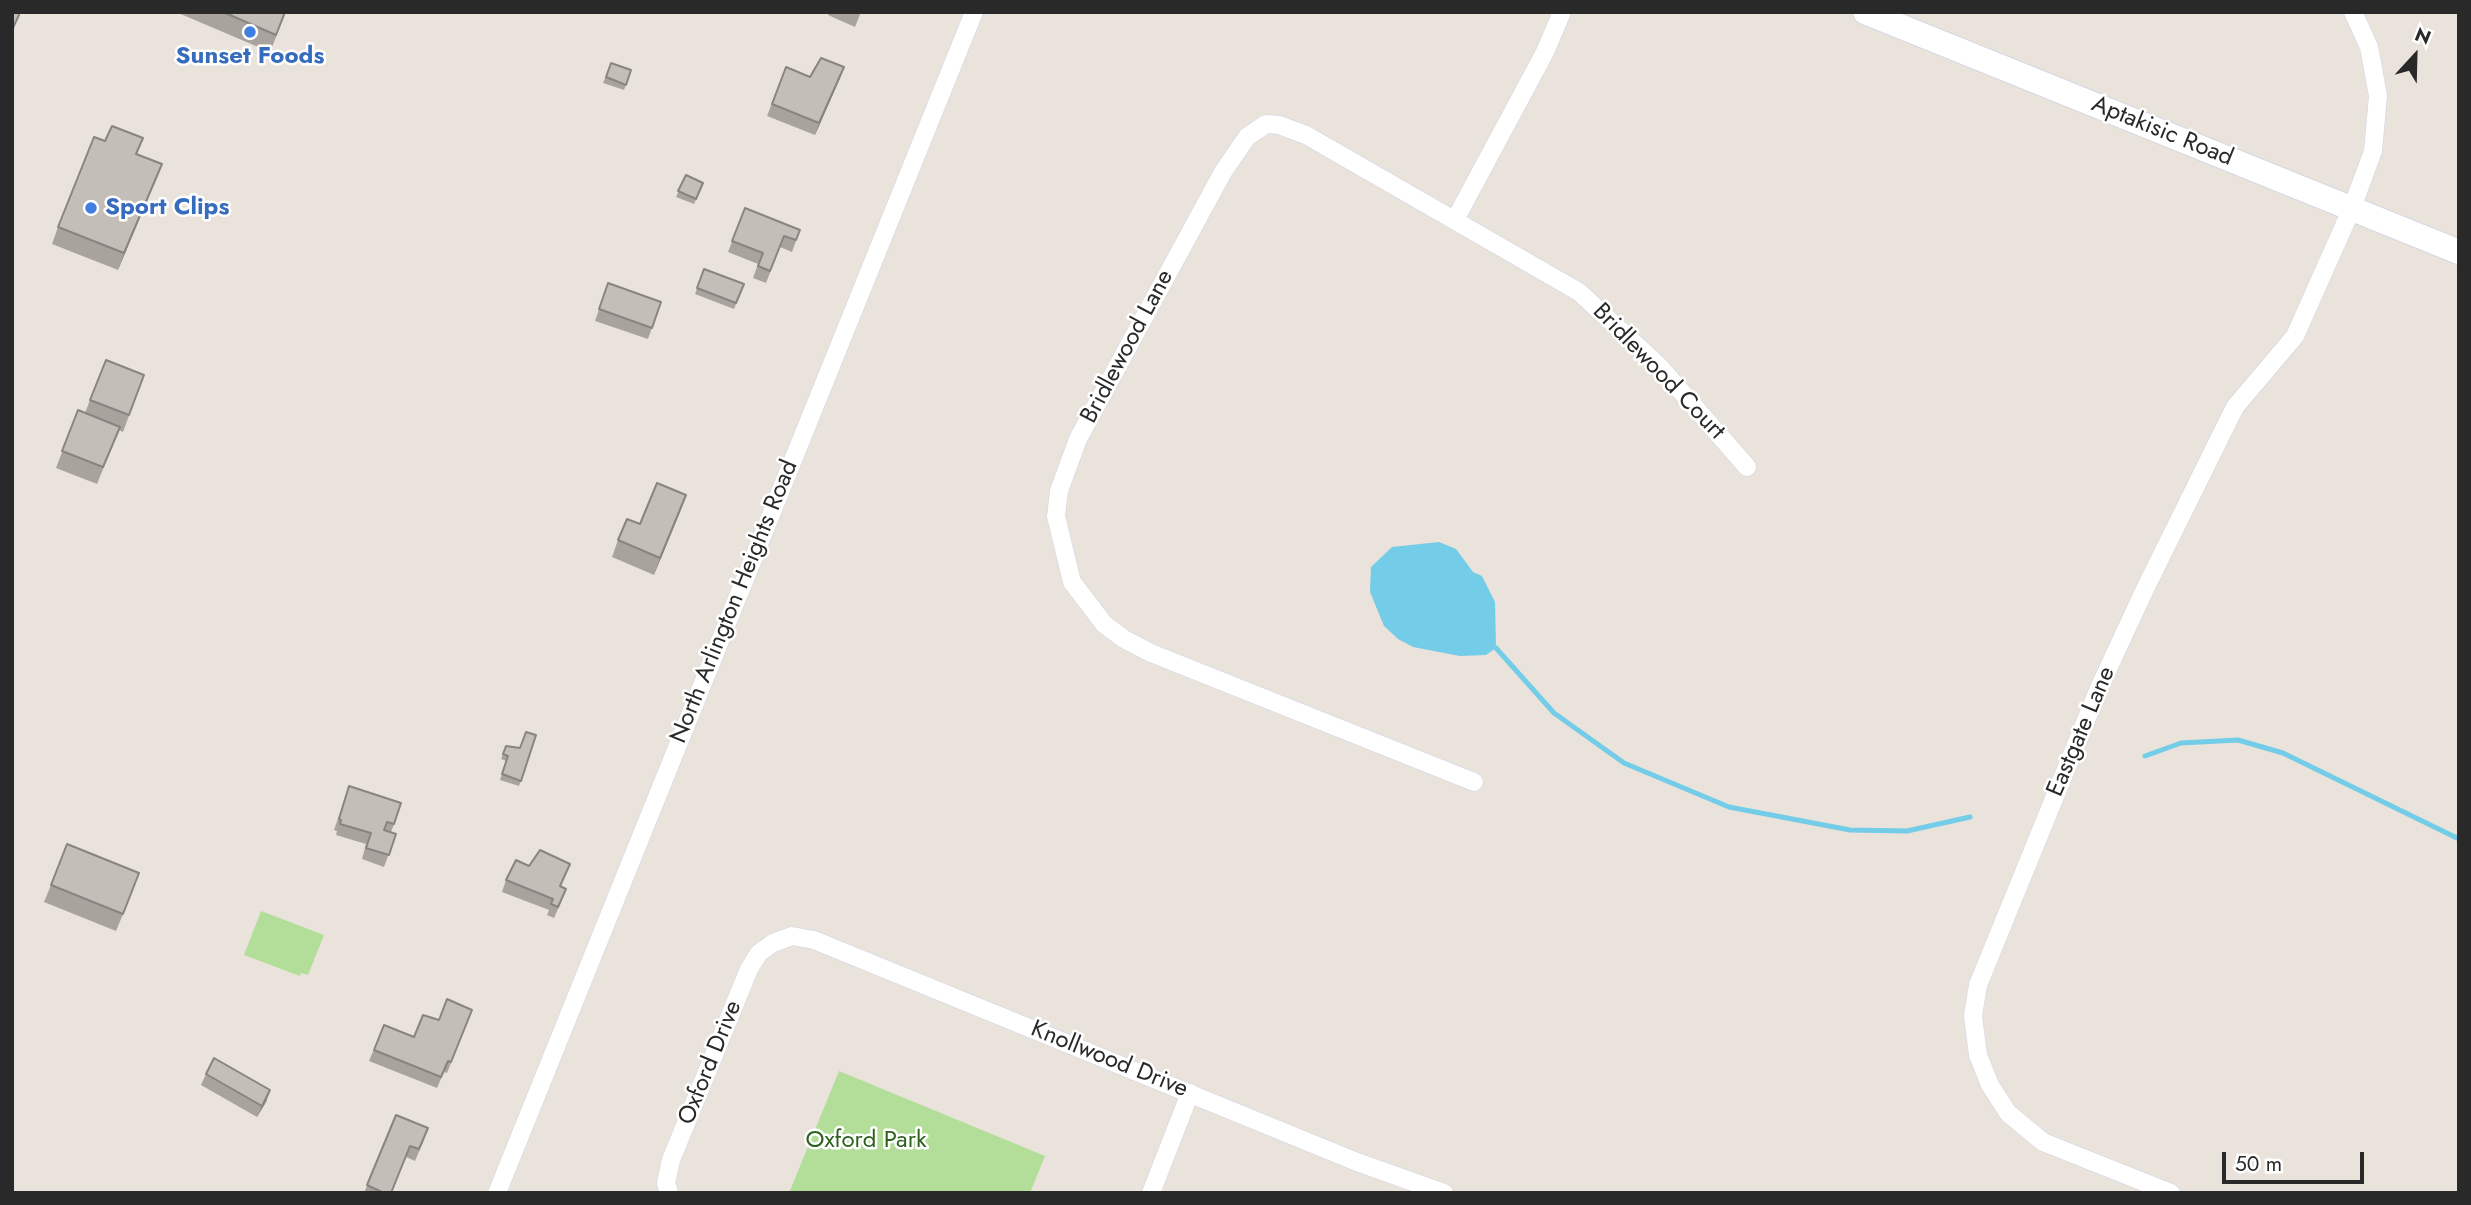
<!DOCTYPE html>
<html>
<head>
<meta charset="utf-8">
<style>
  body { margin:0 }
  #map { position:relative; width:2471px; height:1205px; overflow:hidden; background:#eae3db; font-family:Jost,sans-serif }
  canvas { display:block }
  .frame { position:absolute; inset:0; border:14px solid #292929; pointer-events:none }
  .north { position:absolute; left:2380px; top:21px; width:70px; height:70px; -webkit-text-stroke:5px #fff; paint-order:stroke; rotate:22deg; font-size:19px; font-weight:700; line-height:28px; text-align:center; color:#292929 }
  .north::after { content:''; display:block; margin:auto; width:24px; height:32px; background:#292929; clip-path:polygon(50% 0,100% 100%,50% 72%,0 100%) }
  .scale { position:absolute; left:2222px; top:1152px; width:142px; height:32px; box-sizing:border-box; border:4px solid #292929; border-top:0; padding-left:9px; font-size:21px; line-height:24px; white-space:nowrap; color:#292929; -webkit-text-stroke:5px #fff; paint-order:stroke }
</style>
</head>
<body>
<div id="map">
<canvas width="2471" height="1205"></canvas>
<div class="frame"></div>
<div class="north">N</div>
<div class="scale">50 m</div>
</div>
<script>
const ctx = document.querySelector('canvas').getContext('2d');
ctx.lineJoin = 'round';
function paint(path, color) { ctx.fillStyle = color; ctx.fill(path, 'evenodd'); }
const toPath = rows => new Path2D(rows.map(r => 'M' + r).join(''));
function strokePath(path, color, width, dash) { ctx.strokeStyle = color; ctx.lineWidth = width; ctx.lineCap = dash ? 'butt' : 'round'; ctx.setLineDash(dash || []); ctx.stroke(path); }
function write(font, color, halo, rows, align = 'center') {
  ctx.font = font + ' Jost,sans-serif'; ctx.lineWidth = 5; ctx.setLineDash([]); ctx.textBaseline = 'middle'; ctx.strokeStyle = halo; ctx.fillStyle = color; for (const [text, x, y, turn = 0] of rows) {
    ctx.save(); ctx.translate(x, y); ctx.rotate((+turn || 0) * Math.PI / 180); ctx.textAlign = isNaN(turn) ? turn : align; if (halo) ctx.strokeText(text, 0, 0); ctx.fillText(text, 0, 0); ctx.restore();
  }
}
paint(toPath([
  [261,911,324,935,308,975,301,973,300,976,244,955],
  [839,1071,1045,1156,1030,1193,789,1193]
]), '#b3de9a');
paint(toPath([
  [1439,542,1456,549,1473,572,1482,576,1495,602,1496,648,1486,655,1460,656,1413,647,1398,639,1384,626,1370,592,1371,567,1392,547]
]), '#73cce8');
strokePath(toPath([
  [1496,648,1554,713,1624,763,1729,807,1850,830,1907,831,1970,817],
  [2145,756,2181,743,2238,740,2283,753,2459,839]
]), '#73cce8', 5);
const street = toPath([
  [1456,218,1545,52,1562,12],
  [1474,782,1151,653,1124,639,1104,624,1072,582,1056,516,1059,491,1078,439,1223,172,1247,137,1266,124,1279,125,1306,135,1579,292,1658,365,1747,467],
  [497,1193,974,12],
  [669,1193,666,1183,671,1160,749,969,759,953,773,943,792,936,814,940,1357,1162,1444,1193],
  [1151,1193,1190,1093],
  [2171,1193,2043,1142,2008,1113,1990,1085,1978,1055,1973,1016,1978,985,2100,686,2145,589,2235,407,2295,336,2352,208,2373,151,2378,96,2369,47,2353,12]
]);
const secondary = toPath([
  [1865,12,2459,252]
]);
strokePath(street, '#d0d4e1', 19);
strokePath(secondary, '#d0d4e1', 26);
strokePath(street, '#fff', 18);
strokePath(secondary, '#fff', 24);
paint(toPath([
  [176,12,286,12,270,52],
  [829,12,861,12,855,27,828,15],
  [611,63,631,70,624,90,603,83],
  [786,67,810,77,840,78,815,135,767,116],
  [137,154,162,164,118,270,52,244,58,227],
  [686,175,701,189,694,204,676,197],
  [745,208,800,230,792,252,780,247,766,283,753,278,758,264,728,252],
  [704,269,744,284,734,309,695,294],
  [608,283,661,302,648,339,595,321],
  [144,375,123,432,119,430,97,484,56,468,78,410,85,413,90,400],
  [686,495,654,575,612,557,618,540,640,524],
  [536,735,519,786,500,780,506,761,501,759,506,746,520,748],
  [345,798,394,824,391,832,396,834,384,867,362,859,366,844,336,835,337,831,334,830],
  [570,864,560,886,562,900,554,918,547,915,549,910,502,892,506,880],
  [51,885,133,890,116,931,44,902],
  [472,1010,447,1073,444,1072,437,1088,369,1061,384,1025,414,1037,439,1020],
  [206,1074,270,1090,266,1102,257,1117,201,1085],
  [396,1115,424,1140,415,1161,406,1157,391,1193,364,1193]
]), '#a8a39d');
paint(toPath([
  [844,67,840,78,815,135,819,123],
  [162,164,155,181,118,270,124,253],
  [686,495,680,512,654,575,660,558],
  [270,1090,266,1102,257,1117,262,1106]
]), '#888580');
const building = toPath([
  [12,12,18,12,19,15,12,30,12,12],
  [223,12,285,12,276,35,223,12],
  [821,58,844,67,819,123,772,104,786,67,810,77,821,58],
  [611,63,631,70,626,85,606,77,611,63],
  [112,126,143,138,136,154,162,164,124,253,58,227,94,137,105,141,112,126],
  [686,175,703,183,696,199,678,191,686,175],
  [745,208,800,230,796,240,784,236,770,271,758,266,763,253,732,241,745,208],
  [704,269,744,284,736,303,697,288,704,269],
  [608,283,661,302,652,328,599,309,608,283],
  [106,360,144,375,129,415,90,400,106,360],
  [78,410,120,427,103,467,62,451,78,410],
  [657,483,686,495,660,558,618,540,627,519,640,524,657,483],
  [526,732,536,735,521,781,502,774,508,756,503,754,506,746,520,748,526,732],
  [349,786,401,803,394,824,387,822,384,830,396,834,389,855,366,848,371,833,340,824,341,820,339,819,349,786],
  [67,844,139,873,123,914,51,885,67,844],
  [540,850,570,864,560,886,566,889,558,907,551,904,553,899,506,880,516,860,529,866,540,850],
  [447,999,472,1010,451,1062,448,1061,441,1077,374,1050,384,1025,414,1037,423,1015,439,1020,447,999],
  [214,1058,270,1090,262,1106,206,1074,214,1058],
  [396,1115,428,1128,419,1149,410,1146,391,1193,384,1193,367,1185,396,1115]
]);
paint(building, '#c3beb7');
strokePath(building, '#888580', 2);
for (const [x, y, r, color] of [
  [250,32,7,"#3f7fe0"],
  [91,208,7,"#3f7fe0"]
]) { const dot = new Path2D(); dot.arc(x, y, r, 0, 2 * Math.PI); ctx.fillStyle = color; ctx.fill(dot); strokePath(dot, '#fff', 2.5); }
write('bold 24px', '#366cbe', '#fff', [
  ["Sunset Foods",250,57],
  ["Sport Clips",105,208,"left"]
]);
write('24px', '#292929', '#fff', [
  ["Aptakisic Road",2162,132,22],
  ["Bridlewood Lane",1128,347,-62],
  ["Bridlewood Court",1658,372,46],
  ["North Arlington Heights Road",735,602,-68],
  ["Eastgate Lane",2082,732,-67],
  ["Knollwood Drive",1109,1060,22],
  ["Oxford Drive",711,1063,-68]
]);
write('24px', '#2d611d', '#fff', [
  ["Oxford Park",866,1141]
]);
</script>
</body>
</html>
